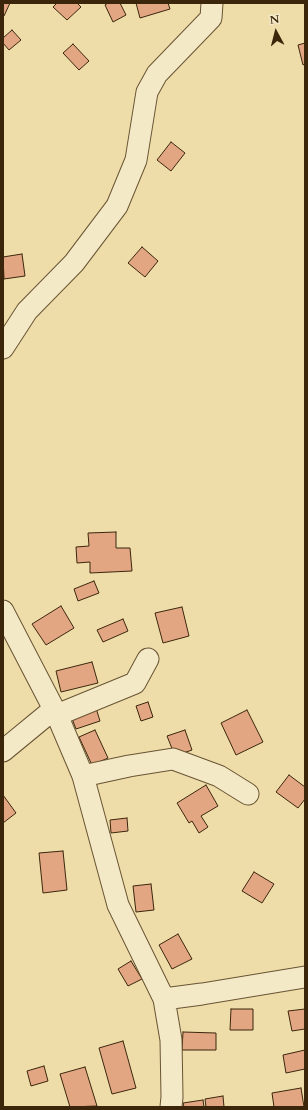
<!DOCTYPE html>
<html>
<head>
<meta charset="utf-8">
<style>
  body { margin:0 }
  #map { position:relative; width:308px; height:1110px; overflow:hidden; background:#eedda9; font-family:Cardo,serif }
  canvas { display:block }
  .frame { position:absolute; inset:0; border:4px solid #3b260c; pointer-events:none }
  .north { position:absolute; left:256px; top:12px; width:40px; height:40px; -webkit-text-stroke:3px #f4e9c7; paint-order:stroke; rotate:353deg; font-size:11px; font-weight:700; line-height:16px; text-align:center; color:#3b260c }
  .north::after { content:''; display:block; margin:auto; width:14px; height:18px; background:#3b260c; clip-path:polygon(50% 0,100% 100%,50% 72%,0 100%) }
</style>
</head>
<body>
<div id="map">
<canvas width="308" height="1110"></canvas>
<div class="frame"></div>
<div class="north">N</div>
</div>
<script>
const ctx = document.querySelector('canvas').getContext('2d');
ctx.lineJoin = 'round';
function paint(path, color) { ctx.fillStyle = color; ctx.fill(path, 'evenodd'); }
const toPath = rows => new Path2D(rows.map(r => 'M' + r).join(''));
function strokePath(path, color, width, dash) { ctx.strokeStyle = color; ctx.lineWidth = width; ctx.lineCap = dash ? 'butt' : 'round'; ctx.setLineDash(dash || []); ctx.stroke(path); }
const building = toPath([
  [3,3,10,3,4,16,3,15,3,3],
  [57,3,77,3,81,7,67,20,53,7,57,3],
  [108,3,120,3,126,15,113,22,105,5,108,3],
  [136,3,168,3,170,9,140,18,136,3],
  [12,30,21,40,9,50,3,43,3,38,12,30],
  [305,43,305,64,303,65,298,45,305,43],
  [73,44,89,61,79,70,63,53,73,44],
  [171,142,185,153,171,171,157,160,171,142],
  [142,247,158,261,145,277,128,263,142,247],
  [22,254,25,276,4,279,3,257,22,254],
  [116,532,116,548,130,548,132,571,90,573,90,562,77,563,76,547,89,546,88,533,116,532],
  [94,581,99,593,78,601,74,589,94,581],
  [61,606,74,628,46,645,32,624,61,606],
  [182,607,189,636,163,643,155,613,182,607],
  [123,619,128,631,103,642,97,630,123,619],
  [92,662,98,683,61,692,56,671,92,662],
  [148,702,153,717,141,721,136,706,148,702],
  [96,708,100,721,76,729,71,716,96,708],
  [247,710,263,742,236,755,221,723,247,710],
  [95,730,108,758,92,765,79,737,95,730],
  [185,730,192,750,175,756,167,736,185,730],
  [289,775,305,787,305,799,298,808,276,792,289,775],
  [206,785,218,806,201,816,208,827,199,833,192,821,189,823,177,803,206,785],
  [3,795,16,813,3,823,3,795],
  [127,818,128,831,111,833,110,820,127,818],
  [63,851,67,890,43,893,39,853,63,851],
  [254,872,274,884,262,903,242,891,254,872],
  [151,884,154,910,136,912,133,886,151,884],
  [178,934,192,959,172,969,159,945,178,934],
  [131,961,142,979,128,986,118,969,131,961],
  [231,1009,253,1009,253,1030,230,1030,231,1009],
  [305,1009,305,1029,292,1031,288,1011,305,1009],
  [183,1032,216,1033,216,1050,182,1050,183,1032],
  [123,1041,136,1088,112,1094,99,1048,123,1041],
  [305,1050,305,1069,286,1073,283,1055,305,1050],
  [44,1066,48,1081,31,1086,27,1071,44,1066],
  [85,1067,97,1106,70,1107,60,1074,85,1067],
  [301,1088,304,1107,274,1107,272,1093,301,1088],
  [223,1096,224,1107,206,1107,205,1099,223,1096],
  [203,1100,204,1107,184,1107,183,1103,203,1100]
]);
paint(building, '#e2a683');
strokePath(building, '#3b260c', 1);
const minor = toPath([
  [3,348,27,311,74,263,117,206,136,160,147,92,157,74,211,18,212,3],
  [3,611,57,715,83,776,118,905,164,999,171,1040,172,1097,171,1107],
  [57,715,135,683,148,659],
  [3,751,54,709],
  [83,776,129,766,173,759,219,776,248,794],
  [164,999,202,994,305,977]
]);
strokePath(minor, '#685433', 23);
strokePath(minor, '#f4e9c7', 21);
</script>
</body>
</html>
